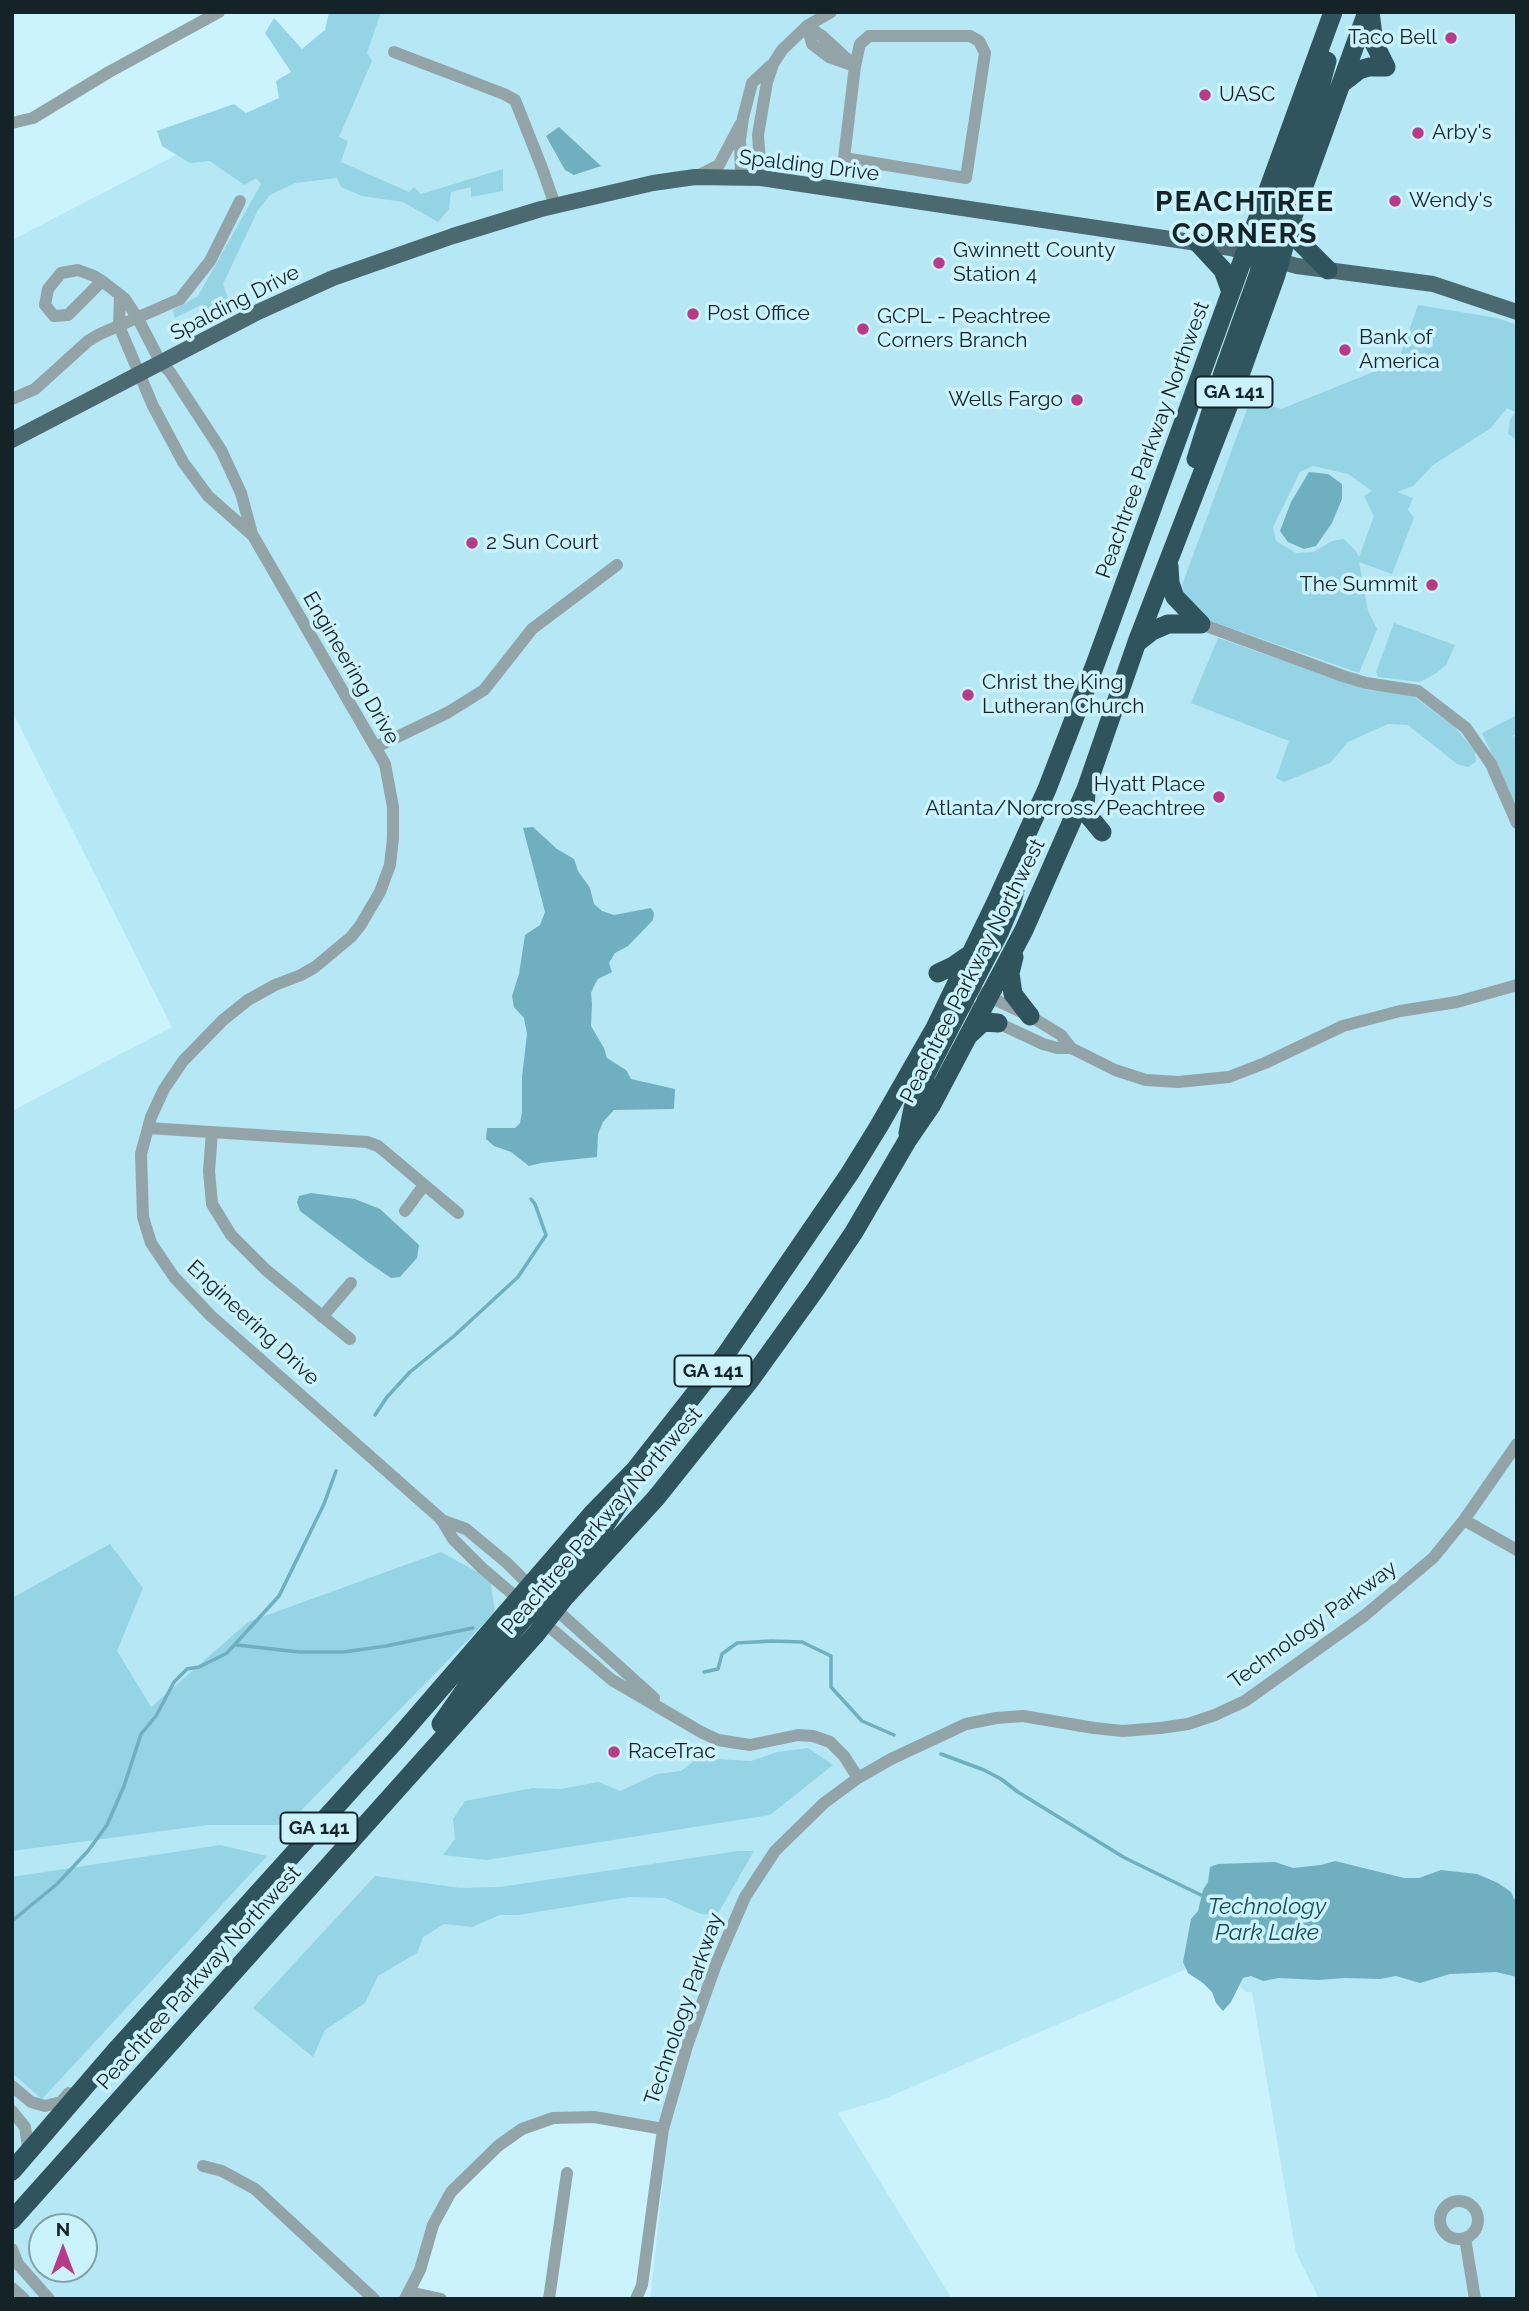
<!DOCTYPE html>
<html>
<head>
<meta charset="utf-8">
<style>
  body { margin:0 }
  #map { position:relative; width:1529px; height:2311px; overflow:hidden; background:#cbf3fe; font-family:Raleway,sans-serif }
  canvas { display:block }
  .frame { position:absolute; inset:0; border:14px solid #142327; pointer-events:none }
  .north { position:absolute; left:28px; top:2213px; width:70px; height:70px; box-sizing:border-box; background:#cbf3fe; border:2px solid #82a0a8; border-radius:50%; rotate:0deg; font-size:19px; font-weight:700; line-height:28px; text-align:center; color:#142327 }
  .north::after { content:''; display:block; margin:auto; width:24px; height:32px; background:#b83a88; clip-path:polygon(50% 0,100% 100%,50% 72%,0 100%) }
</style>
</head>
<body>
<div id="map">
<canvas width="1529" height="2311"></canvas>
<div class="frame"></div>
<div class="north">N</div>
</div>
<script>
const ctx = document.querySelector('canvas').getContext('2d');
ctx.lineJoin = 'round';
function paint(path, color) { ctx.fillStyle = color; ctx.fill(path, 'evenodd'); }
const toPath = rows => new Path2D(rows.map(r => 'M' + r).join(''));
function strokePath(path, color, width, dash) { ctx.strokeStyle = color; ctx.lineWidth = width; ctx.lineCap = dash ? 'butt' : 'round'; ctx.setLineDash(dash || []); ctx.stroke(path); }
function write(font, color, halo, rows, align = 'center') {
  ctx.font = font + ' Raleway,sans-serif'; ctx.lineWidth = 7; ctx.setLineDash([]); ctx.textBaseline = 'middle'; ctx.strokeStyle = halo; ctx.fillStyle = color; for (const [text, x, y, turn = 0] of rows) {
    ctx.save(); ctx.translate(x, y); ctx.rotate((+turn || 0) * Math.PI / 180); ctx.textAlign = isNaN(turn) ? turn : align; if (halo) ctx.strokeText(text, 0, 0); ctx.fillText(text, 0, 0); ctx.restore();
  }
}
paint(toPath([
  [346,12,1517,12,1517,2299,1319,2299,1296,2253,1252,1992,1246,1992,1212,1958,884,2099,838,2113,952,2299,650,2299,669,2126,592,2115,520,2123,443,2200,412,2299,12,2299,12,1111,172,1027,12,711,12,240,319,81],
  [42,2227,84,2227,84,2269,42,2269]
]), '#b6e7f5');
paint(toPath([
  [329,12,381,12,367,53,372,61,339,137,348,141,341,162,409,192,414,187,421,194,503,169,503,191,471,197,471,187,451,192,449,209,438,222,403,202,362,196,341,187,337,178,295,183,270,195,258,210,223,284,231,306,208,314,201,305,175,318,173,310,198,296,261,184,256,178,244,185,210,161,190,163,162,146,157,131,234,104,246,113,279,98,276,81,291,72,265,33,274,18,302,49,325,30],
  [1418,305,1497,318,1517,325,1517,440,1508,434,1510,420,1515,412,1507,408,1491,428,1433,465,1413,486,1397,492,1413,498,1408,510,1414,518,1392,574,1359,562,1368,611,1377,629,1359,673,1211,621,1189,609,1182,585,1250,401,1256,400,1281,409,1398,362],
  [1313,466,1348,474,1372,491,1364,496,1374,516,1359,557,1356,551,1344,539,1332,541,1313,552,1296,553,1276,541,1273,527,1300,472],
  [1394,623,1455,645,1446,665,1435,674,1420,682,1378,677,1376,672],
  [1218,638,1367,690,1410,694,1455,727,1475,751,1476,762,1468,767,1457,764,1408,725,1388,724,1348,742,1330,763,1284,782,1276,778,1289,741,1191,703],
  [1517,715,1517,733,1512,736,1517,737,1517,807,1482,733],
  [110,1544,143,1588,117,1651,151,1707,248,1622,441,1552,490,1579,495,1612,287,1825,208,1825,12,1851,12,1598],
  [808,1748,833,1765,770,1815,487,1860,443,1855,455,1839,453,1819,465,1801,533,1788,561,1789,598,1782,620,1791,657,1774,681,1771,698,1758,751,1761,777,1752],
  [220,1845,267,1856,42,2099,12,2073,12,1877],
  [738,1851,754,1851,717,1915,701,1914,665,1898,629,1897,518,1915,500,1915,472,1927,444,1924,423,1937,417,1953,378,1976,365,2003,325,2030,313,2057,253,2008,375,1876,460,1888,500,1887]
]), '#95d4e5');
paint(toPath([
  [559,127,601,166,574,175,565,170,546,136],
  [1309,472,1328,474,1342,484,1342,499,1332,523,1316,546,1304,549,1288,542,1280,531,1291,502],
  [533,827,557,849,574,859,578,871,590,888,594,904,602,911,614,915,651,908,654,913,653,920,628,946,615,953,609,963,612,972,598,979,595,984,591,993,592,1004,591,1026,604,1048,607,1058,626,1070,631,1079,675,1089,674,1109,614,1110,603,1122,598,1134,597,1157,541,1163,529,1166,511,1152,494,1146,486,1139,487,1128,515,1128,520,1123,522,1112,522,1077,527,1034,524,1018,514,1007,512,996,519,974,525,935,540,925,545,912,523,828],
  [311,1193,355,1199,380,1209,419,1245,417,1258,400,1277,391,1278,369,1263,300,1211,297,1202,299,1196],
  [1335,1861,1404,1878,1419,1878,1441,1870,1477,1874,1498,1883,1511,1892,1514,1899,1517,1900,1517,1977,1496,1972,1475,1973,1450,1974,1420,1983,1396,1976,1380,1979,1345,1978,1318,1980,1279,1978,1263,1981,1251,1976,1243,1978,1231,2002,1223,2011,1216,2003,1212,1992,1203,1983,1188,1973,1183,1962,1191,1919,1198,1911,1203,1890,1208,1882,1210,1867,1218,1864,1275,1862,1293,1868,1321,1865]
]), '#70afbf');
strokePath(toPath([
  [375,1415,387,1397,410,1372,454,1336,518,1277,546,1235,535,1204,531,1199],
  [237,1645,299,1652,343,1652,386,1646,473,1628],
  [704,1672,718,1669,722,1654,737,1643,772,1641,802,1642,831,1656,831,1687,862,1721,894,1735],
  [941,1754,984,1770,1001,1779,1018,1792,1125,1858,1201,1895],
  [12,1921,57,1884,88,1851,107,1825,124,1786,141,1734,156,1716,174,1682,187,1669,199,1667,227,1653,279,1596,324,1504,336,1471]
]), '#70afbf', 3.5);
strokePath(toPath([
  [807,26,812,44,829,57,855,66],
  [807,26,822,36,849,61],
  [869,36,970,36,979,41,985,53,966,178,844,158,855,66,860,44,869,36],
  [394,52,504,94,515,100,542,168,555,205],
  [12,123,33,118,109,72,219,12],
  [697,176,719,165,740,125],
  [741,177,740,140,743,118,752,83,770,66],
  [761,178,758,135,767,82,773,64,782,50,807,26,831,12],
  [102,281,68,315,54,316,45,305,48,289,61,273,78,270,94,276,102,281,115,291,125,299,137,317,161,363,170,372,221,450,241,493,252,534,385,764,393,807,393,838,390,865,380,892,360,926,351,937,315,967,301,975,275,985,248,1000,223,1020,183,1061,164,1089,151,1117,141,1154,143,1217,151,1243,174,1277,210,1315,441,1519,453,1539,482,1568,523,1603],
  [120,295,119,326,153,406,183,462,208,496,251,534],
  [12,399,35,389,88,341,100,334,180,299,210,261,240,201],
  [1201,624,1343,676,1366,683,1418,691,1466,728,1491,764,1517,823],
  [376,747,447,713,484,690,532,629,617,565],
  [964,985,1030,1016,1061,1035,1071,1048,1115,1070,1146,1080,1178,1082,1229,1077,1265,1063,1343,1026,1400,1011,1457,1002,1517,985],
  [957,999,998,1023,1043,1044,1057,1048,1071,1048],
  [148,1128,367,1142,378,1146,458,1213],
  [212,1132,209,1171,212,1204,231,1235,266,1270,350,1339],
  [405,1211,424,1185],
  [322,1317,351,1283],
  [441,1520,466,1529,507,1563,534,1590],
  [1464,1520,1517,1550],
  [550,1604,654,1698],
  [541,1620,612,1680,701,1732,718,1740,750,1745,798,1735,813,1736,830,1742,844,1756,858,1778],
  [12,2086,31,2102,45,2106,61,2102,69,2093],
  [12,2111,25,2127,29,2153],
  [203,2166,222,2171,255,2189,374,2299],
  '1440 2220a19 19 0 1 1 38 0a19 19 0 1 1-38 0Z',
  [1465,2238,1475,2299],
  [12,2249,18,2264,49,2299],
  [12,2288,24,2299],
  [409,2292,441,2299],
  [405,2299,420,2270,433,2225,451,2192,498,2146,522,2129,553,2118,594,2117,663,2129],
  [549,2299,567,2173],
  [636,2299,642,2285,663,2129,687,2046,716,1964,745,1897,775,1851,824,1803,858,1778,891,1759,966,1724,996,1718,1023,1716,1094,1728,1123,1731,1160,1728,1188,1724,1215,1715,1245,1701,1364,1616,1433,1558,1464,1520,1517,1444]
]), '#93a4a8', 12);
strokePath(toPath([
  [12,440,258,312,333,278,453,236,541,209,653,183,695,177,761,178,1231,248,1297,266,1433,284,1517,312]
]), '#4a6971', 16);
strokePath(toPath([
  [1370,12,1374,43,1386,67],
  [1341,84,1359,70,1369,67,1386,67],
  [1292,219,1301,243,1328,270],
  [1198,243,1223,270,1231,292],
  [1264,257,1306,138,1327,61],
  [1196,459,1223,373,1259,273,1262,256],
  [1169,566,1170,583,1175,597,1201,624],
  [1138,642,1152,631,1168,624,1201,624],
  [1086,793,1085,806,1088,815,1102,832],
  [1014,957,1010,973,1013,994,1030,1016],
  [938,973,953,966,969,955],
  [969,1035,983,1022,998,1023],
  [908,1133,913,1108,926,1074,999,933,1012,902,1019,873],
  [535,1608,600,1533,624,1496,629,1485],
  [441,1724,474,1677,542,1597],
  [12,2171,118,2048,397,1739,592,1514,634,1471,726,1354,850,1173,879,1126,935,1028,996,902,1047,789,1096,662,1333,12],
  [12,2220,536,1634,565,1597,656,1498,751,1379,815,1290,854,1232,907,1141,931,1106,1024,930,1086,789,1137,642,1236,386,1276,275,1292,219,1367,12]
]), '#2f545d', 19);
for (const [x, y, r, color] of [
  [1451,38,7,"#b83a88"],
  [1205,95,7,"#b83a88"],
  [1418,133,7,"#b83a88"],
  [1395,201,7,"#b83a88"],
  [939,263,7,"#b83a88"],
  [693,314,7,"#b83a88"],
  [863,329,7,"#b83a88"],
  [1345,350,7,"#b83a88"],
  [1077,400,7,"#b83a88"],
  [472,543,7,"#b83a88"],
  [1432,585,7,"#b83a88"],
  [968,695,7,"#b83a88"],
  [1219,797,7,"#b83a88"],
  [614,1752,7,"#b83a88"]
]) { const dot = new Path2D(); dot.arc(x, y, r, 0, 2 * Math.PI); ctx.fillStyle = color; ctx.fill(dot); strokePath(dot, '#cbf3fe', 2.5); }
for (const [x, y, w] of [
  [1234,392,77],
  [713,1371,77],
  [319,1828,77]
]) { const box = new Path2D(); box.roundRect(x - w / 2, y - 15.5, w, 31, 5); ctx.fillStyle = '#cbf3fe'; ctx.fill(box); strokePath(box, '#142327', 2); }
write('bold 19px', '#142327', null, [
  ["GA 141",1234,392],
  ["GA 141",713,1371],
  ["GA 141",319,1828]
]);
write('21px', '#142327', '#cbf3fe', [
  ["Taco Bell",1437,38,"right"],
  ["UASC",1219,95],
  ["Arby's",1432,133],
  ["Wendy's",1409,201],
  ["Gwinnett County",953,251],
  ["Station 4",953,275],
  ["Post Office",707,314],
  ["GCPL - Peachtree",877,317],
  ["Corners Branch",877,341],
  ["Bank of",1359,338],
  ["America",1359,362],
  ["Wells Fargo",1063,400,"right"],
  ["2 Sun Court",486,543],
  ["The Summit",1418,585,"right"],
  ["Christ the King",982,683],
  ["Lutheran Church",982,707],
  ["Hyatt Place",1205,785,"right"],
  ["Atlanta/Norcross/Peachtree",1205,809,"right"],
  ["RaceTrac",628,1752]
], 'left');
write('21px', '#142327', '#cbf3fe', [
  ["Spalding Drive",809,166,7],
  ["Spalding Drive",235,303,-27],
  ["Peachtree Parkway Northwest",1153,440,-70],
  ["Engineering Drive",351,668,60],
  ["Peachtree Parkway Northwest",973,971,-63],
  ["Engineering Drive",253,1323,43],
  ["Peachtree Parkway Northwest",602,1521,-49],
  ["Technology Parkway",1313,1625,-36],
  ["Peachtree Parkway Northwest",199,1978,-48],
  ["Technology Parkway",684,2009,-71]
]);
write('italic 23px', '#174d5a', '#cbf3fe', [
  ["Technology",1267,1907],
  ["Park Lake",1267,1933]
]);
ctx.letterSpacing = '2px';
write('bold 28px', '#142327', '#cbf3fe', [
  ["PEACHTREE",1245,203],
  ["CORNERS",1245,235]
]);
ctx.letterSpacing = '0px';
</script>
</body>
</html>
